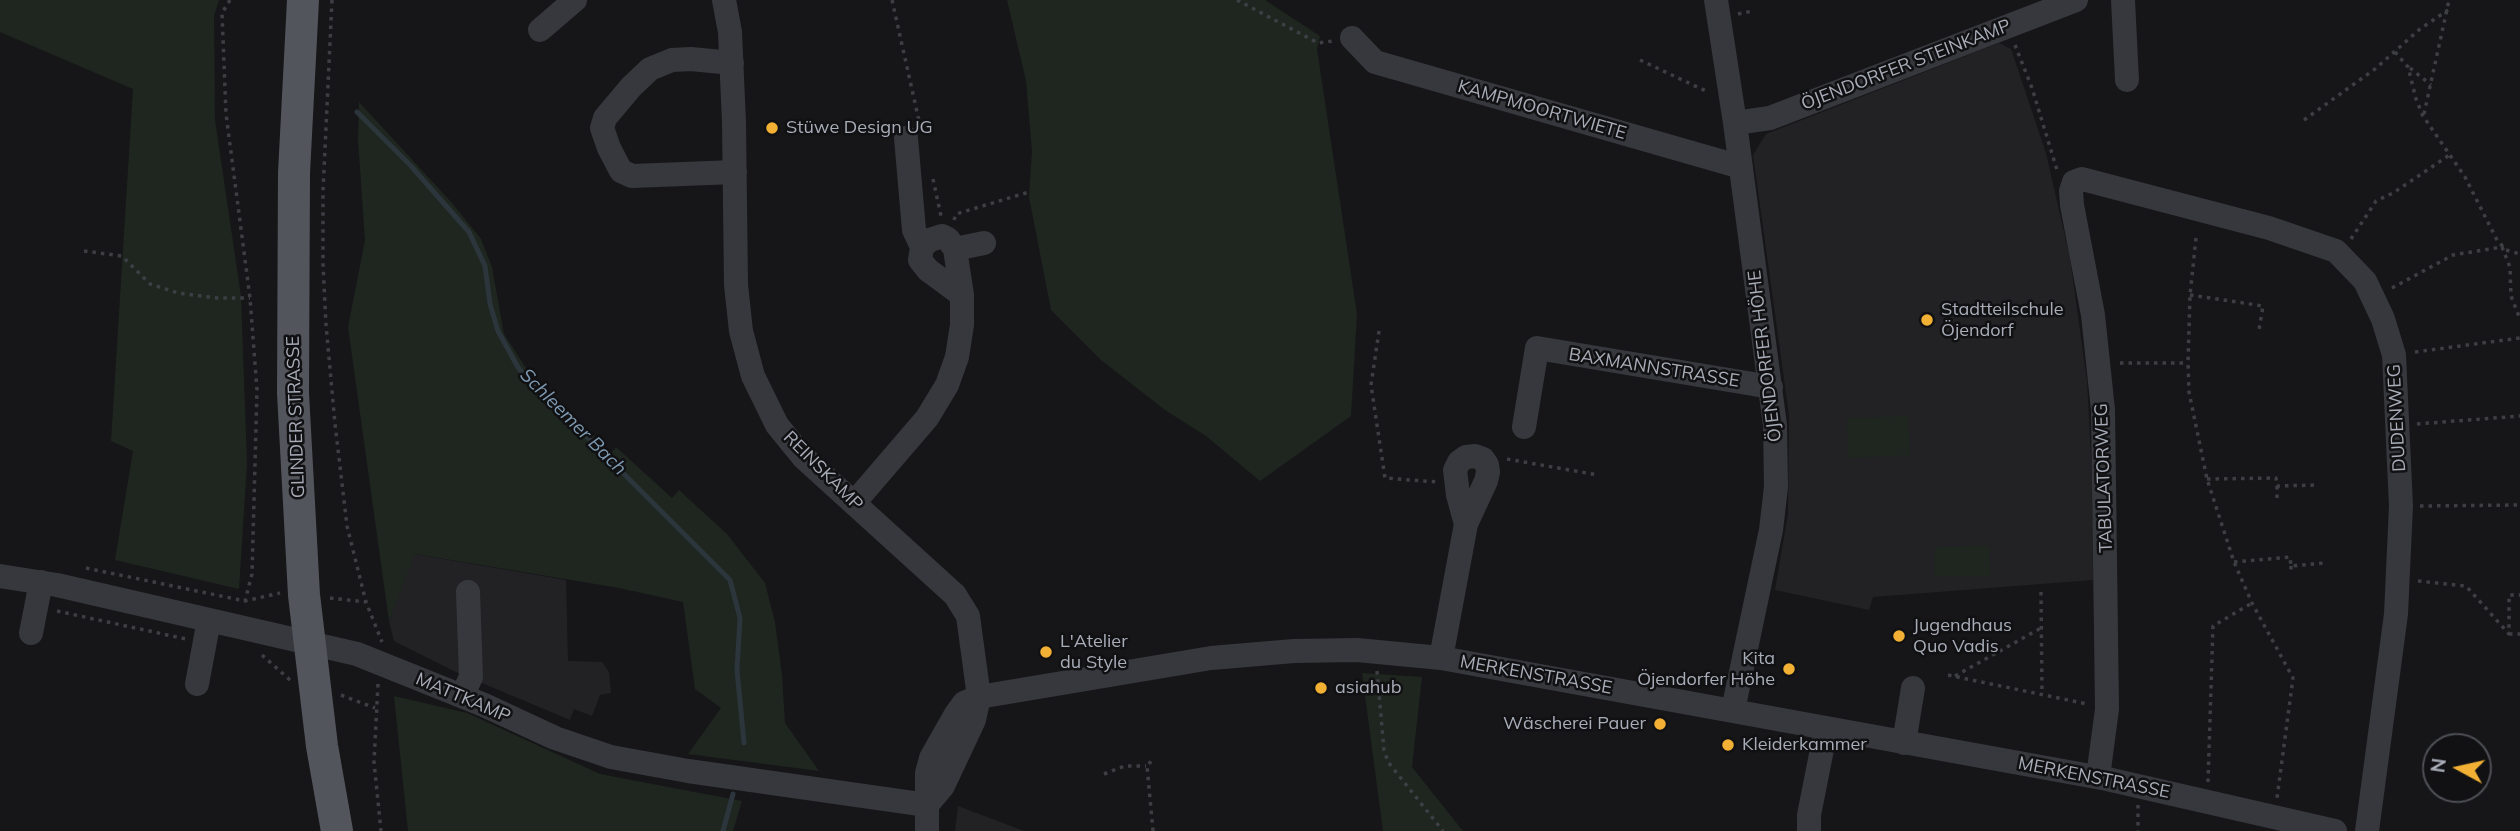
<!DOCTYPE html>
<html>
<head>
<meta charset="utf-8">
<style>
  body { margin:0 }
  #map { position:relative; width:2520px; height:831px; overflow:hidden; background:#161618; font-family:Mulish,sans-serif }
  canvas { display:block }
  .north { position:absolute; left:2422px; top:733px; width:70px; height:70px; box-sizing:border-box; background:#111113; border:2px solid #4d4f55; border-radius:50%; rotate:278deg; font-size:19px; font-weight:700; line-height:28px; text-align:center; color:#a8adb8 }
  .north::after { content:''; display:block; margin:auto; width:24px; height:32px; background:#f2b134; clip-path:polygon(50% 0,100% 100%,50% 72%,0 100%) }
</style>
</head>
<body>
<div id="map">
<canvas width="2520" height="831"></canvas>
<div class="north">N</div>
</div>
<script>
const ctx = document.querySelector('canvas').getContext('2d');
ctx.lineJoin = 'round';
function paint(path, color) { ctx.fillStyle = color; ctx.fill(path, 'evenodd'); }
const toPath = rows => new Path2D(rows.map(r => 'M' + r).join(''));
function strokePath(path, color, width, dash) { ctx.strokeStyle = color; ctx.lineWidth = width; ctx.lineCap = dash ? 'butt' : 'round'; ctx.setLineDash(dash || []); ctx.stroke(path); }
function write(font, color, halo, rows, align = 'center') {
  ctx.font = font + ' Mulish,sans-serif'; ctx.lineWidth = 5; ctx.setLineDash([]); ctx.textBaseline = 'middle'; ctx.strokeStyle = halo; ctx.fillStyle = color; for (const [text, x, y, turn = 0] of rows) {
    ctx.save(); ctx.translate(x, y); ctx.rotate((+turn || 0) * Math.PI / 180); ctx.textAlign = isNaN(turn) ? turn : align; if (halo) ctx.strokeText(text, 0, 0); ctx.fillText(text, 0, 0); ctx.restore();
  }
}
paint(toPath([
  [1999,43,2011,49,2046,153,2070,258,2087,381,2092,474,2093,580,1873,597,1869,610,1775,590,1788,514,1789,415,1753,155,1766,134],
  [414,554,566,580,568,661,602,662,609,672,611,693,600,695,592,716,574,709,570,720,458,673,394,641,389,621],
  [958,806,1024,831,955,831]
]), '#222225');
paint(toPath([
  [0,0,219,0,214,16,215,120,241,296,247,464,239,589,115,560,133,451,111,441,133,89,0,32],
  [1007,0,1265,0,1320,36,1317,49,1357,314,1351,416,1260,481,1206,436,1165,410,1101,360,1051,310,1029,197,1032,151,1026,81],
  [359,102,452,203,481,239,492,267,504,334,526,368,611,453,616,447,672,498,679,490,727,534,765,583,775,622,782,675,785,723,819,771,688,754,721,708,695,689,683,602,619,588,415,554,389,621,348,327,365,240,358,140],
  [1908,416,1910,455,1848,458,1847,418],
  [1989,546,1990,576,1935,576,1935,547],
  [1362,673,1422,677,1412,767,1463,831,1383,831],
  [394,696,467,713,600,774,742,801,733,831,408,831]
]), '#1e261f');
strokePath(toPath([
  [357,112,411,166,469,232,485,266,490,304,498,331,519,369,730,580,740,618,737,670,744,743],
  [723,831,733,794]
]), '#2c353c', 5);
strokePath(toPath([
  [230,0,222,13,226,114,250,298,257,390,252,574,245,601],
  [332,0,323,191,323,264,326,325,335,424,347,526,366,602,382,642],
  [892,0,919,121],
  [1237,0,1318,43,1333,41],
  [1738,14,1753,11],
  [2015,45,2032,88,2057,170],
  [2395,52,2408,67,2416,99,2423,116,2465,177,2497,240,2506,250,2520,254],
  [1640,60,1708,92],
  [2410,68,2431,85],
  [2424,114,2449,0],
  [2304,120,2375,69,2420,29,2448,10],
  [933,179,941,216],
  [954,220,956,214,1029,192],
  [2196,238,2190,295,2188,363,2189,392,2207,479,2234,562,2252,603,2293,678,2277,798],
  [2351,239,2376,201,2393,193,2451,154],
  [84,251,122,256,150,284,178,293,217,298,250,298],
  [2392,288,2453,255,2502,247,2510,267,2511,296,2520,319],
  [2190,295,2263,306,2259,330],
  [1379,331,1371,385,1385,478,1437,482],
  [2415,352,2520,338],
  [2120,363,2188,363],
  [2417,424,2520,416],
  [1507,459,1598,475],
  [2207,479,2276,478,2277,486,2318,485],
  [2277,486,2277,498],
  [2420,506,2520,505],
  [2234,562,2290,557,2291,566,2324,563],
  [2291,566,2291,574],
  [86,568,245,601,280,593],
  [2418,581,2466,586,2509,634,2509,595,2520,595],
  [2041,592,2042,694],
  [330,598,366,602],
  [57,611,186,639],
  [2509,634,2520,634],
  [262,655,290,680],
  [1377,671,1384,750,1388,762,1443,831],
  [1948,675,2087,704],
  [1955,676,2041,628],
  [378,684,374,762,381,831],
  [341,695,375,708],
  [1104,774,1125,766,1146,766],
  [2208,782,2213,626,2252,603],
  [2138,805,2138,831],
  [1153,831,1147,766,1153,759]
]), '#3d3f44', 3.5, [3.5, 5]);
strokePath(toPath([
  [724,0,730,32,734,122,736,285,741,331,753,376,777,425,803,457,955,595,968,616,979,697,974,720,943,786,927,805],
  [1716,0,1735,123,1775,425,1776,487,1771,530,1733,710],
  [2123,0,2127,80],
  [540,30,575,0],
  [1352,38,1375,62,1741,167],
  [732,63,691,59,672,60,650,69,631,87,605,118,602,128,609,148,621,171,632,176,735,172],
  [1735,123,1770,118,2076,0],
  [906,138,914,230,922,247],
  [955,249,984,243],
  [1524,427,1537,348,1771,387],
  [854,503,927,418,947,385,957,357,962,325,962,295,955,249,948,239,942,236,930,240,922,247,920,260,928,270,962,295],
  [0,576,57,585,357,654,484,705,555,738,611,757,688,771,927,805],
  [31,633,41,582],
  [1441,658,1466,524,1486,481,1488,472,1487,465,1483,459,1475,456,1466,457,1459,462,1455,470,1458,495,1466,524],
  [197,684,209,620],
  [462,696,471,677,468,592],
  [1904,743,1913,688],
  [2098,777,2107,709,2103,410,2093,315,2072,205,2071,191,2074,182,2082,179,2269,228,2336,251,2365,281,2383,319,2394,355,2401,506,2396,614,2367,831],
  [927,831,927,773,931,758,956,714,964,703,979,697,1211,658,1294,651,1357,650,1441,658,2107,779,2335,831],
  [1809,831,1809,815,1826,729]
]), '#37383d', 24);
strokePath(toPath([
  [303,0,294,173,293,393,304,595,322,746,337,831]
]), '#53555c', 32);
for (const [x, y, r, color] of [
  [772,128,7,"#f2b134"],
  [1927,320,7,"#f2b134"],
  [1899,636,7,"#f2b134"],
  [1046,652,7,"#f2b134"],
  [1789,669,7,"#f2b134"],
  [1321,688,7,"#f2b134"],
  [1660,724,7,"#f2b134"],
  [1728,745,7,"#f2b134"]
]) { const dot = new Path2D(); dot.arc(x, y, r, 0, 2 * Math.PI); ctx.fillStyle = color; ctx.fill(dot); strokePath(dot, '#111113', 2.5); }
write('18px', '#a8adb8', '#111113', [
  ["ÖJENDORFER STEINKAMP",1906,65,-21],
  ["KAMPMOORTWIETE",1542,110,16],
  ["ÖJENDORFER HÖHE",1765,356,-97],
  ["BAXMANNSTRASSE",1654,368,9],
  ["GLINDER STRASSE",296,417,-92],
  ["DUDENWEG",2397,418,-93],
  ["REINSKAMP",823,471,45],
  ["TABULATORWEG",2104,478,-92],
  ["MERKENSTRASSE",1536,675,10],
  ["MATTKAMP",463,698,23],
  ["MERKENSTRASSE",2094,778,11]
]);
write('18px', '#a8adb8', '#111113', [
  ["Stüwe Design UG",786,128],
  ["Stadtteilschule",1941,310],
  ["Öjendorf",1941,331],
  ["Jugendhaus",1913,626],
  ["Quo Vadis",1913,647],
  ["L'Atelier",1060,642],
  ["du Style",1060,663],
  ["Kita",1775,659,"right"],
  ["Öjendorfer Höhe",1775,680,"right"],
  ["asiahub",1335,688],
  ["Wäscherei Pauer",1646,724,"right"],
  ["Kleiderkammer",1742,745]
], 'left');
write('italic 19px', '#7f9bb3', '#111113', [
  ["Schleemer Bach",573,422,45]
]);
</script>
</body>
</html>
